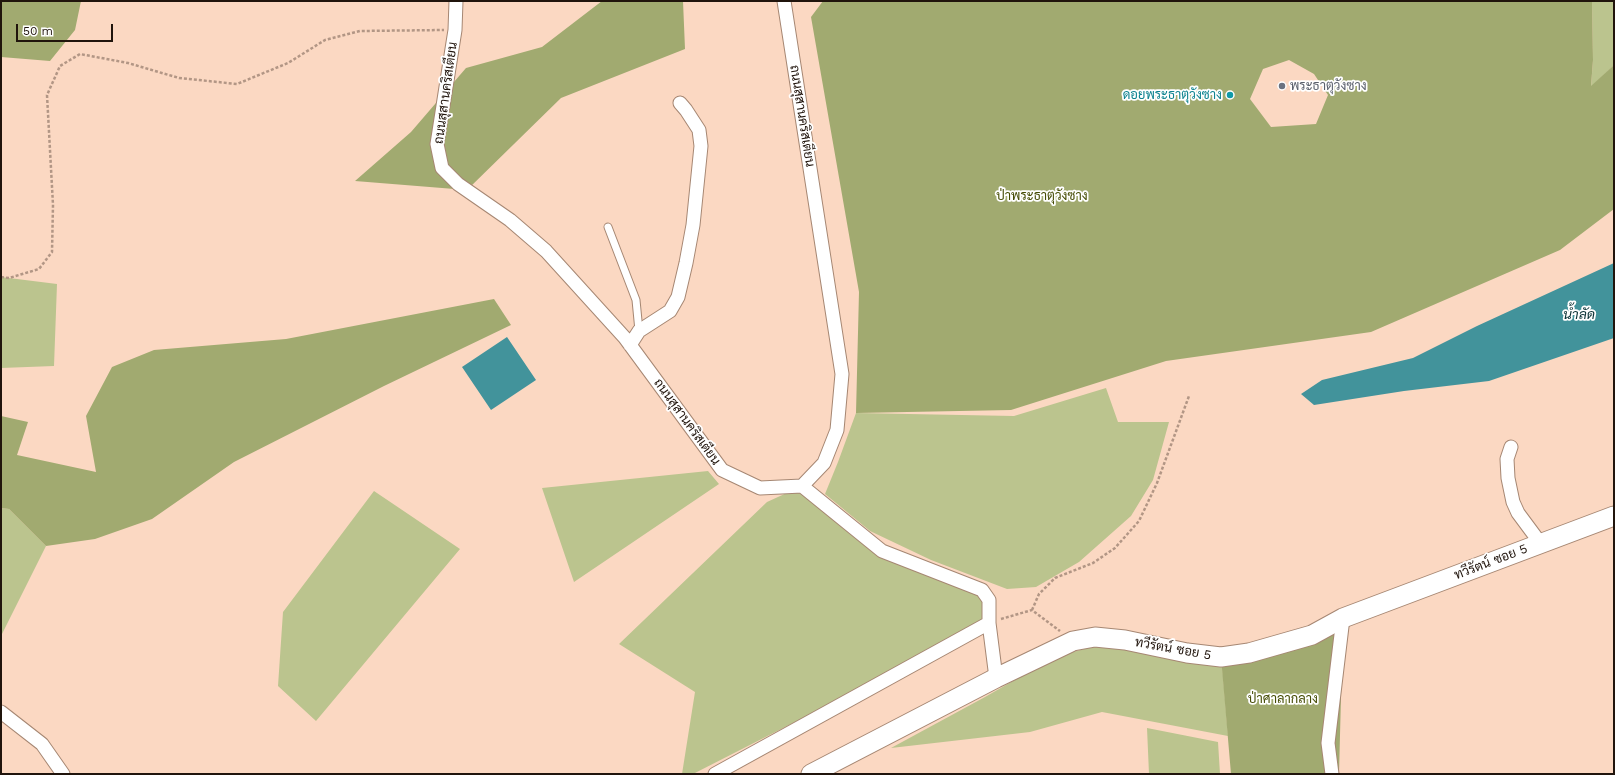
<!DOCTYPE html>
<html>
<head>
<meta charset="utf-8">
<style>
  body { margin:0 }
  #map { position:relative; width:1615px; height:775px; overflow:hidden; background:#fbd8c2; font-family:"Work Sans",sans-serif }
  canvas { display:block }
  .frame { position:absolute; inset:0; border:2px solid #20140c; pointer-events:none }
  .scale { position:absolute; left:16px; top:24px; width:97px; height:18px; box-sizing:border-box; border:2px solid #20140c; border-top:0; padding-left:5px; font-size:12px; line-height:14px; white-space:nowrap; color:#20140c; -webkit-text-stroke:3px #fff; paint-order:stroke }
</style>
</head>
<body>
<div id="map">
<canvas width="1615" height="775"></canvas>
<div class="frame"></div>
<div class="scale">50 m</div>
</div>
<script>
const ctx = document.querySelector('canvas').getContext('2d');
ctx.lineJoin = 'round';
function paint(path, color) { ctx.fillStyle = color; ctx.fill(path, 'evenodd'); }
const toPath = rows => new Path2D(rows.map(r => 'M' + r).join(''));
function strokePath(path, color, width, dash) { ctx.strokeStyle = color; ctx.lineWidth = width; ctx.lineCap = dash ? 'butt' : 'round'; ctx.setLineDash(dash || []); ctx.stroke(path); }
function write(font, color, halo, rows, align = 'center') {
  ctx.font = font + ' "Work Sans",Sarabun,sans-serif'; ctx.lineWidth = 3.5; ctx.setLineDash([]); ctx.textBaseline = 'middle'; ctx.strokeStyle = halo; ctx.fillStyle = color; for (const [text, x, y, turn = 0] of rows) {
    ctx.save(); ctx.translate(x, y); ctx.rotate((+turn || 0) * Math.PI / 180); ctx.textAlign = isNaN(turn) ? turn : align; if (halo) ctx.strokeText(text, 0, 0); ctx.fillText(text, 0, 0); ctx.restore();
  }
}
paint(toPath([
  [1592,1,1614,1,1614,65,1591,87,1593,60],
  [1,277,57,284,54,366,1,368],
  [1106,388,1118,422,1169,422,1153,480,1131,516,1079,562,1036,587,1007,589,931,560,870,531,825,494,838,462,856,413,1014,416],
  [708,471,719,484,574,582,542,488],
  [802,486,882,551,982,590,989,623,693,774,682,774,695,692,619,644,767,502],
  [374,491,460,549,316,721,278,686,283,612],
  [1,508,9,509,46,546,1,636],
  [1102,644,1222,664,1228,736,1102,712,1030,732,891,748,985,697,1055,657],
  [1147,728,1218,742,1220,774,1149,774]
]), '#bbc48e');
paint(toPath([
  [1,1,81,1,75,30,50,61,1,57],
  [602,1,683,1,685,49,561,98,467,190,355,181,411,132,466,68,542,47],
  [823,1,1592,1,1593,60,1591,86,1614,65,1614,209,1560,250,1371,332,1166,361,1011,410,856,413,859,292,811,17],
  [1289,60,1314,74,1328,95,1316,124,1271,127,1250,99,1263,69],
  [494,299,511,325,384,386,234,462,152,519,95,539,46,546,9,509,1,508,1,416,28,422,17,455,96,472,86,416,112,367,154,350,286,339],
  [1343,618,1339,774,1231,774,1221,657]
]), '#a1aa70');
paint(toPath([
  [1614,263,1614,338,1489,381,1404,391,1314,405,1301,394,1322,380,1413,358,1477,326],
  [507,337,536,380,491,410,462,367]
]), '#42939b');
const lane = toPath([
  [608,227,636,300,639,331]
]);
const street = toPath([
  [456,1,455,30,437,144,442,168,458,184,510,220,546,251,625,338,722,470,760,488,802,486,824,463,837,430,842,374,784,1],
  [630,345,639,331,670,311,678,297,686,263,693,225,701,146,699,130,686,110,680,103],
  [1511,447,1507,459,1508,478,1513,502,1518,513,1541,544],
  [802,486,882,551,982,590,989,600,989,623,996,678],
  [1,712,42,744,63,774],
  [715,774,989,623],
  [1332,774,1328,743,1343,618]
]);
const secondary = toPath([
  [811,774,996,678,1073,641,1095,637,1125,640,1187,653,1221,657,1249,653,1312,635,1343,618,1614,516]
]);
strokePath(lane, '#a68773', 9);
strokePath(street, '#a68773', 15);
strokePath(secondary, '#a68773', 21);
strokePath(toPath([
  [1,277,9,278,39,269,52,252,53,205,47,95,60,66,80,54,128,63,179,78,237,84,288,63,325,40,360,31,444,30],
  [1032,610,1039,594,1055,578,1093,563,1115,548,1139,521,1157,483,1189,396],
  [1001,619,1032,610,1060,631]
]), '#b29685', 2.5, [3, 2]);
strokePath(lane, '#fff', 7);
strokePath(street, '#fff', 13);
strokePath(secondary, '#fff', 19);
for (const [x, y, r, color] of [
  [1282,86,4,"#6b7280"],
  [1230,95,4,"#0f9aa8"]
]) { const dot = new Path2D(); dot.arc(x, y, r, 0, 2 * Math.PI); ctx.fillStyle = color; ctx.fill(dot); strokePath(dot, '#fff', 1.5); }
write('13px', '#5b616d', '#fff', [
  ["พระธาตุวังซาง",1290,86]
], 'left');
write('13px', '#20140c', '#fff', [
  ["ถนนสุสานคริสเตียน",446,93,-82],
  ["ถนนสุสานคริสเตียน",802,116,81],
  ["ถนนสุสานคริสเตียน",687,422,54],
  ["ทวีรัตน์ ซอย 5",1491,562,-21],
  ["ทวีรัตน์ ซอย 5",1173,649,10]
]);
write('13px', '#0d838f', '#fff', [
  ["ดอยพระธาตุวังซาง",1222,95]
], 'right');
write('13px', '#454c04', '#fff', [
  ["ป่าพระธาตุวังซาง",1042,196],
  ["ป่าศาลากลาง",1283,699]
]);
write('italic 14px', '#093135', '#fff', [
  ["น้ำลัด",1579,315]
]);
</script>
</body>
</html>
